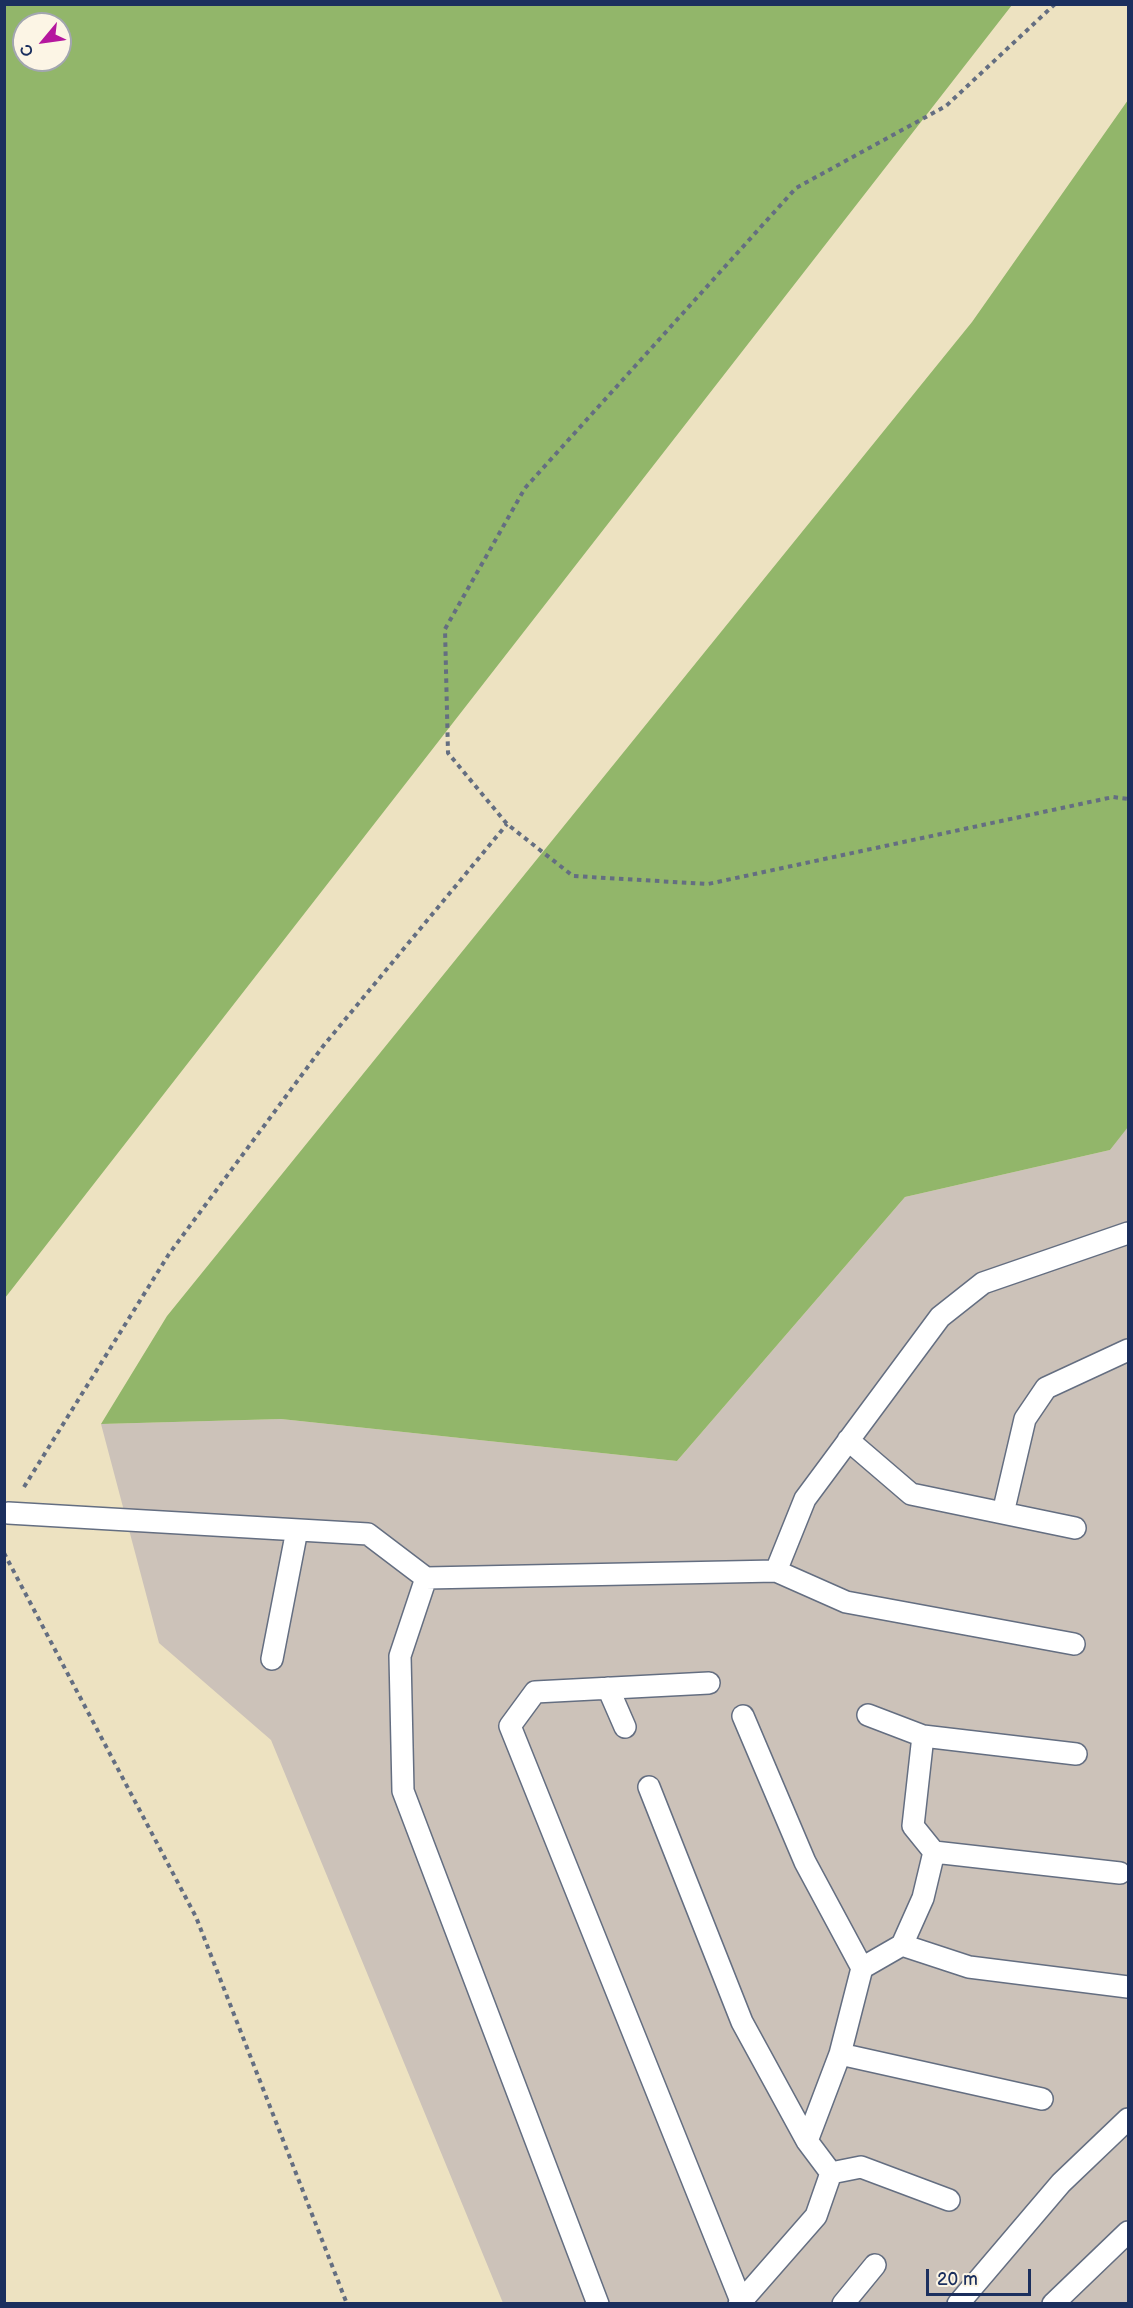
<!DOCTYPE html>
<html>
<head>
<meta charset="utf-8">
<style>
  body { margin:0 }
  #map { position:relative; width:1133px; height:2308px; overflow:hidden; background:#ede2c1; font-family:"Balsamiq Sans",sans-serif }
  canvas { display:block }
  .frame { position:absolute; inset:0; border:6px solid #1b2f5e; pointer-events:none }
  .north { position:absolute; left:12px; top:12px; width:60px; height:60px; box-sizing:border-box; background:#fcf5e5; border:2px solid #a2a6af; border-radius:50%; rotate:241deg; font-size:16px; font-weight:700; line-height:24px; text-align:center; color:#1b2f5e }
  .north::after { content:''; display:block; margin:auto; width:21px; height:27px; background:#b5179e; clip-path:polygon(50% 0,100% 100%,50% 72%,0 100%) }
  .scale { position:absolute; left:926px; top:2269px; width:105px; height:27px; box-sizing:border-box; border:3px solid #1b2f5e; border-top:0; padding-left:8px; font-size:18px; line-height:21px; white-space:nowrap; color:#1b2f5e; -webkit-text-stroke:4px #fcf5e5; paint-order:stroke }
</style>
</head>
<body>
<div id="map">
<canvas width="1133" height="2308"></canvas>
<div class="frame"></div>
<div class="north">С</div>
<div class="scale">20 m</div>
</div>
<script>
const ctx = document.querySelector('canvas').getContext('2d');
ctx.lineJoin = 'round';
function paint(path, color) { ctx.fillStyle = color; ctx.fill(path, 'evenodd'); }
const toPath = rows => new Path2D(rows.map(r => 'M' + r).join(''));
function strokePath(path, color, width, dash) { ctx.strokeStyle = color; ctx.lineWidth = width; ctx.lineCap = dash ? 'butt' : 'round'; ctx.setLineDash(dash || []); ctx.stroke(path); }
paint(toPath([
  [1128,1126,1128,2303,503,2303,271,1740,159,1643,101,1424,281,1419,677,1461,905,1197,1110,1150]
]), '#ccc2b9');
paint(toPath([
  [5,4,1012,5,5,1298,4,5],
  [24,24,60,24,60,60,24,60],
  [1128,100,1128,1127,1110,1150,905,1197,677,1461,281,1419,101,1424,167,1316,972,322]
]), '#92b66a');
const service = toPath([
  [848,1440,911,1494,1075,1528],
  [8,1513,368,1534,426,1578],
  [1003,1513,1025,1419,1046,1388,1128,1350],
  [776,1571,805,1499,940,1317,983,1283,1128,1233],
  [272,1659,297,1530],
  [709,1683,535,1692,510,1726,741,2301],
  [608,1688,625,1727],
  [868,1715,923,1736],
  [743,1716,805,1862,862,1968],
  [649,1787,742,2022,807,2141,831,2173],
  [934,1852,1120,1873],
  [902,1945,969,1967,1128,1987],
  [840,2054,862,1968,902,1945,923,1898,934,1852,913,1826,923,1736,1076,1754],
  [807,2141,840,2054,1042,2099],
  [598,2304,403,1791,400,1656,426,1578,776,1571,846,1602,1074,1644],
  [739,2304,816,2216,831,2173,861,2167,949,2200],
  [843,2304,875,2265],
  [958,2304,1061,2183,1128,2119],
  [1053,2304,1128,2232]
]);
strokePath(service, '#646e81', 24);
strokePath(toPath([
  [1055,4,946,106,796,188,525,488,445,629,448,753,507,824,573,876,708,884,1113,797,1128,799],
  [24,1487,169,1254,324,1045,507,824],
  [4,1553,196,1917,347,2304]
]), '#646e81', 4, [4.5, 4.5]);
strokePath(service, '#fff', 21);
</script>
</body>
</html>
